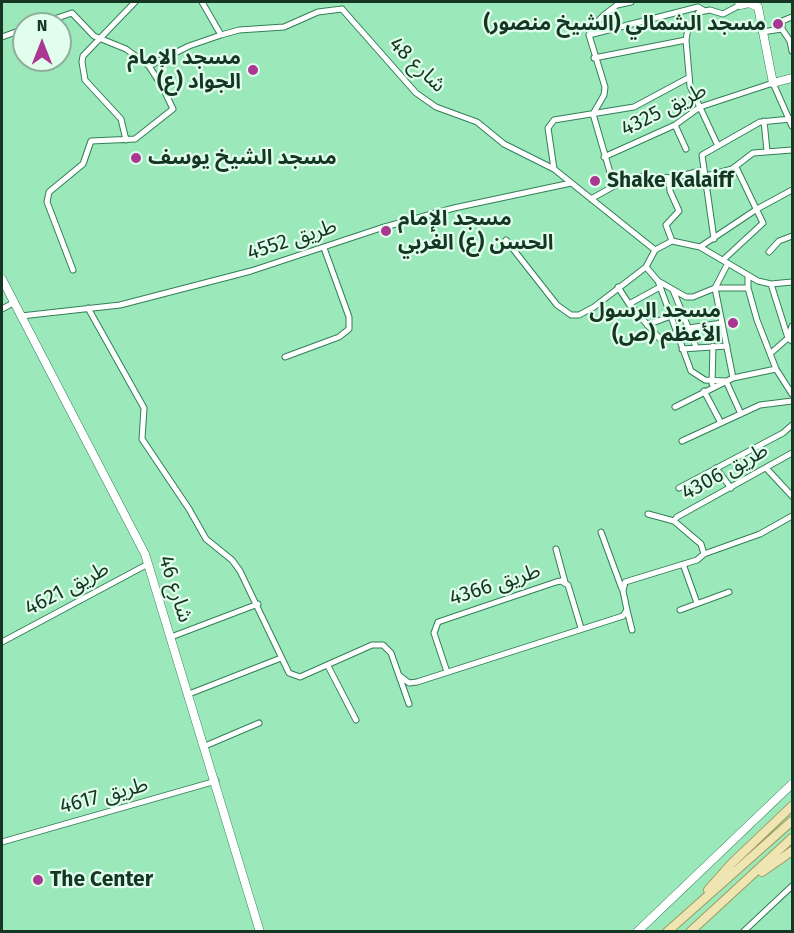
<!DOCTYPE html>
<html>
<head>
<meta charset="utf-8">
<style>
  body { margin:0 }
  #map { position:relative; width:794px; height:933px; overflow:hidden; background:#9be9ba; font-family:"Fira Sans",sans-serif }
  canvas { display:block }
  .frame { position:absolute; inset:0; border:3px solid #163624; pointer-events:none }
  .north { position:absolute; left:12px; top:12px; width:60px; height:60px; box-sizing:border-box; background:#e0feeb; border:2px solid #8fae9b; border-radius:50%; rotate:0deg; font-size:16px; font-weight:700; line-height:24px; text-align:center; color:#163624 }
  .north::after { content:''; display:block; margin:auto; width:21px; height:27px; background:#aa3792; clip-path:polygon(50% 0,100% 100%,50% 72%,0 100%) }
</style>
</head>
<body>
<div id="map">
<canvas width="794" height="933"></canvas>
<div class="frame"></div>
<div class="north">N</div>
</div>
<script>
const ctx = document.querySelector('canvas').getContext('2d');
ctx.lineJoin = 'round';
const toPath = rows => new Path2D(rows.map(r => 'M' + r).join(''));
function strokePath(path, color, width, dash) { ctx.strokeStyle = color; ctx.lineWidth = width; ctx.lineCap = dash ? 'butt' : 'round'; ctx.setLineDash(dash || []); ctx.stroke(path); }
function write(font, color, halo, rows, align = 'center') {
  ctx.font = font + ' "Fira Sans","Noto Sans Arabic",sans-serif'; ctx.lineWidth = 4.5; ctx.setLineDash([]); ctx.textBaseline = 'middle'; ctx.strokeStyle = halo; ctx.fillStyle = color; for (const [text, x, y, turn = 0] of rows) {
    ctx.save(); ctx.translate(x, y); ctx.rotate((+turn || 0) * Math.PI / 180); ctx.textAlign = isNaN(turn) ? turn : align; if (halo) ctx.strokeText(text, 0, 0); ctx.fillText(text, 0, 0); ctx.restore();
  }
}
const street = toPath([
  [202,2,221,35],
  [342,9,416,93,436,107,477,122,504,144,554,169,655,250],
  [39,24,72,13,94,36,126,49,149,66,163,88,173,109,135,139,91,141,83,164,49,192,47,202,73,270],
  [782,29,790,41,792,51],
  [762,32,782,29,782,21,792,17],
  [589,35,698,7,703,10],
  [2,37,24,29],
  [594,58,686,40],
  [149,66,189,46,221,35,239,30,284,27,318,12,342,9],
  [593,114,604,95,605,87,589,35,594,25,604,15,617,5,631,2],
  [593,114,614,186],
  [764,121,767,151],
  [675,125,686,149],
  [126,140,121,119,85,80,82,62,83,56,135,2],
  [718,146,690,86,686,40,688,28,699,12,710,10,723,14,740,5],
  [604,157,675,125,700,107,773,83,792,126],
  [554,169,548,128,554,120,634,107,688,78],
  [706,176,732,169,753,153,792,150],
  [669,179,670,191,679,211,666,225,672,241],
  [591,199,614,186,643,176,673,178,704,170],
  [714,239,702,155,760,122,791,119],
  [506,240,557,305,571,315,579,315,594,307,646,267,655,250,672,241,700,247,758,281,771,284,792,282],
  [700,247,757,209,792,190],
  [769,252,779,241,792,236],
  [723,260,763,223,736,167],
  [646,267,658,281,686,297,693,297,715,288,728,263],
  [748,276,748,288,757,320,776,369,792,394],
  [658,281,691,371,705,380,726,381,741,414],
  [771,284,788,338,792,341],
  [618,287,629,304,660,339,689,328,722,323],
  [673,290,696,347],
  [629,304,660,287],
  [88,308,144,408,142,439,189,509,206,539,232,560,240,571,289,673,300,677,372,645,383,645,391,653,409,704],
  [2,309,13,303],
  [21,316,120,305,251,271,381,228,454,208,571,183],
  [647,325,671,316],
  [682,349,727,346],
  [771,353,788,338,792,326],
  [285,357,339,337,349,329,349,317,324,248],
  [733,378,715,288,748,288],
  [712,384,713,346],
  [704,391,721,423],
  [675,407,733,378,776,369],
  [682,441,760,405,792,401],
  [716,468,731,488],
  [767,469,792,496],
  [679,488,783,433,792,425],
  [674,521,677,517,792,453],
  [601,532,622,589],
  [556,549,565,582],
  [704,554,760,534,792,516],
  [683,564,697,603],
  [627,610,632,630],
  [680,610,729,592],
  [171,637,258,604],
  [2,642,148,564],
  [328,666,356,720],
  [447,672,434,633,438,622,556,582,561,581,568,585,581,628],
  [400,676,409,683,417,682,623,616,627,610,623,591,625,582,697,560,704,554,701,544,674,521,648,514],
  [189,694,281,658],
  [205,746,259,723],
  [2,842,216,781],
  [743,932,792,886]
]);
const secondary = toPath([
  [739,2,740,5,749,3,758,7,773,83,792,78],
  [2,279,145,554,260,932],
  [637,932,792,784]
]);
const primary = toPath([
  [762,872,792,851],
  [708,890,732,863,792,806],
  [667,932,792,821],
  [690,932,792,838]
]);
strokePath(street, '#327f57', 7);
strokePath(secondary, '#327f57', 9);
strokePath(primary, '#9d9c60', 10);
strokePath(street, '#fff', 5);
strokePath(secondary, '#fff', 8);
strokePath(primary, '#efe5b3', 8);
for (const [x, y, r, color] of [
  [778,24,6,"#aa3792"],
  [253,70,6,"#aa3792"],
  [136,158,6,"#aa3792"],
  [595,181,6,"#aa3792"],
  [386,231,6,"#aa3792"],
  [733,323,6,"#aa3792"],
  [38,880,6,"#aa3792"]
]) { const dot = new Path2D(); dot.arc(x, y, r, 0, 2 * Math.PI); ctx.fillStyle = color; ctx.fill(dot); strokePath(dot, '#e0feeb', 2); }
write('bold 21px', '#163624', '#e0feeb', [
  ["مسجد الشمالي (الشيخ منصور)",766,24,"right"],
  ["مسجد الإمام",241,58,"right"],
  ["الجواد (ع)",241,82,"right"],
  ["مسجد الشيخ يوسف",148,158],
  ["Shake Kalaiff",607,181],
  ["مسجد الإمام",398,219],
  ["الحسن (ع) الغربي",398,243],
  ["مسجد الرسول",721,311,"right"],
  ["الأعظم (ص)",721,335,"right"],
  ["The Center",50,880]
], 'left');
write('21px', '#163624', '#e0feeb', [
  ["شارع 48",417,65,44],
  ["طريق 4325",664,110,-27],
  ["طريق 4552",292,240,-18],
  ["طريق 4306",725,472,-29],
  ["طريق 4366",495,585,-18],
  ["طريق 4621",67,589,-28],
  ["شارع 46",175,589,72],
  ["طريق 4617",104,796,-15]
]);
</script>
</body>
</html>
